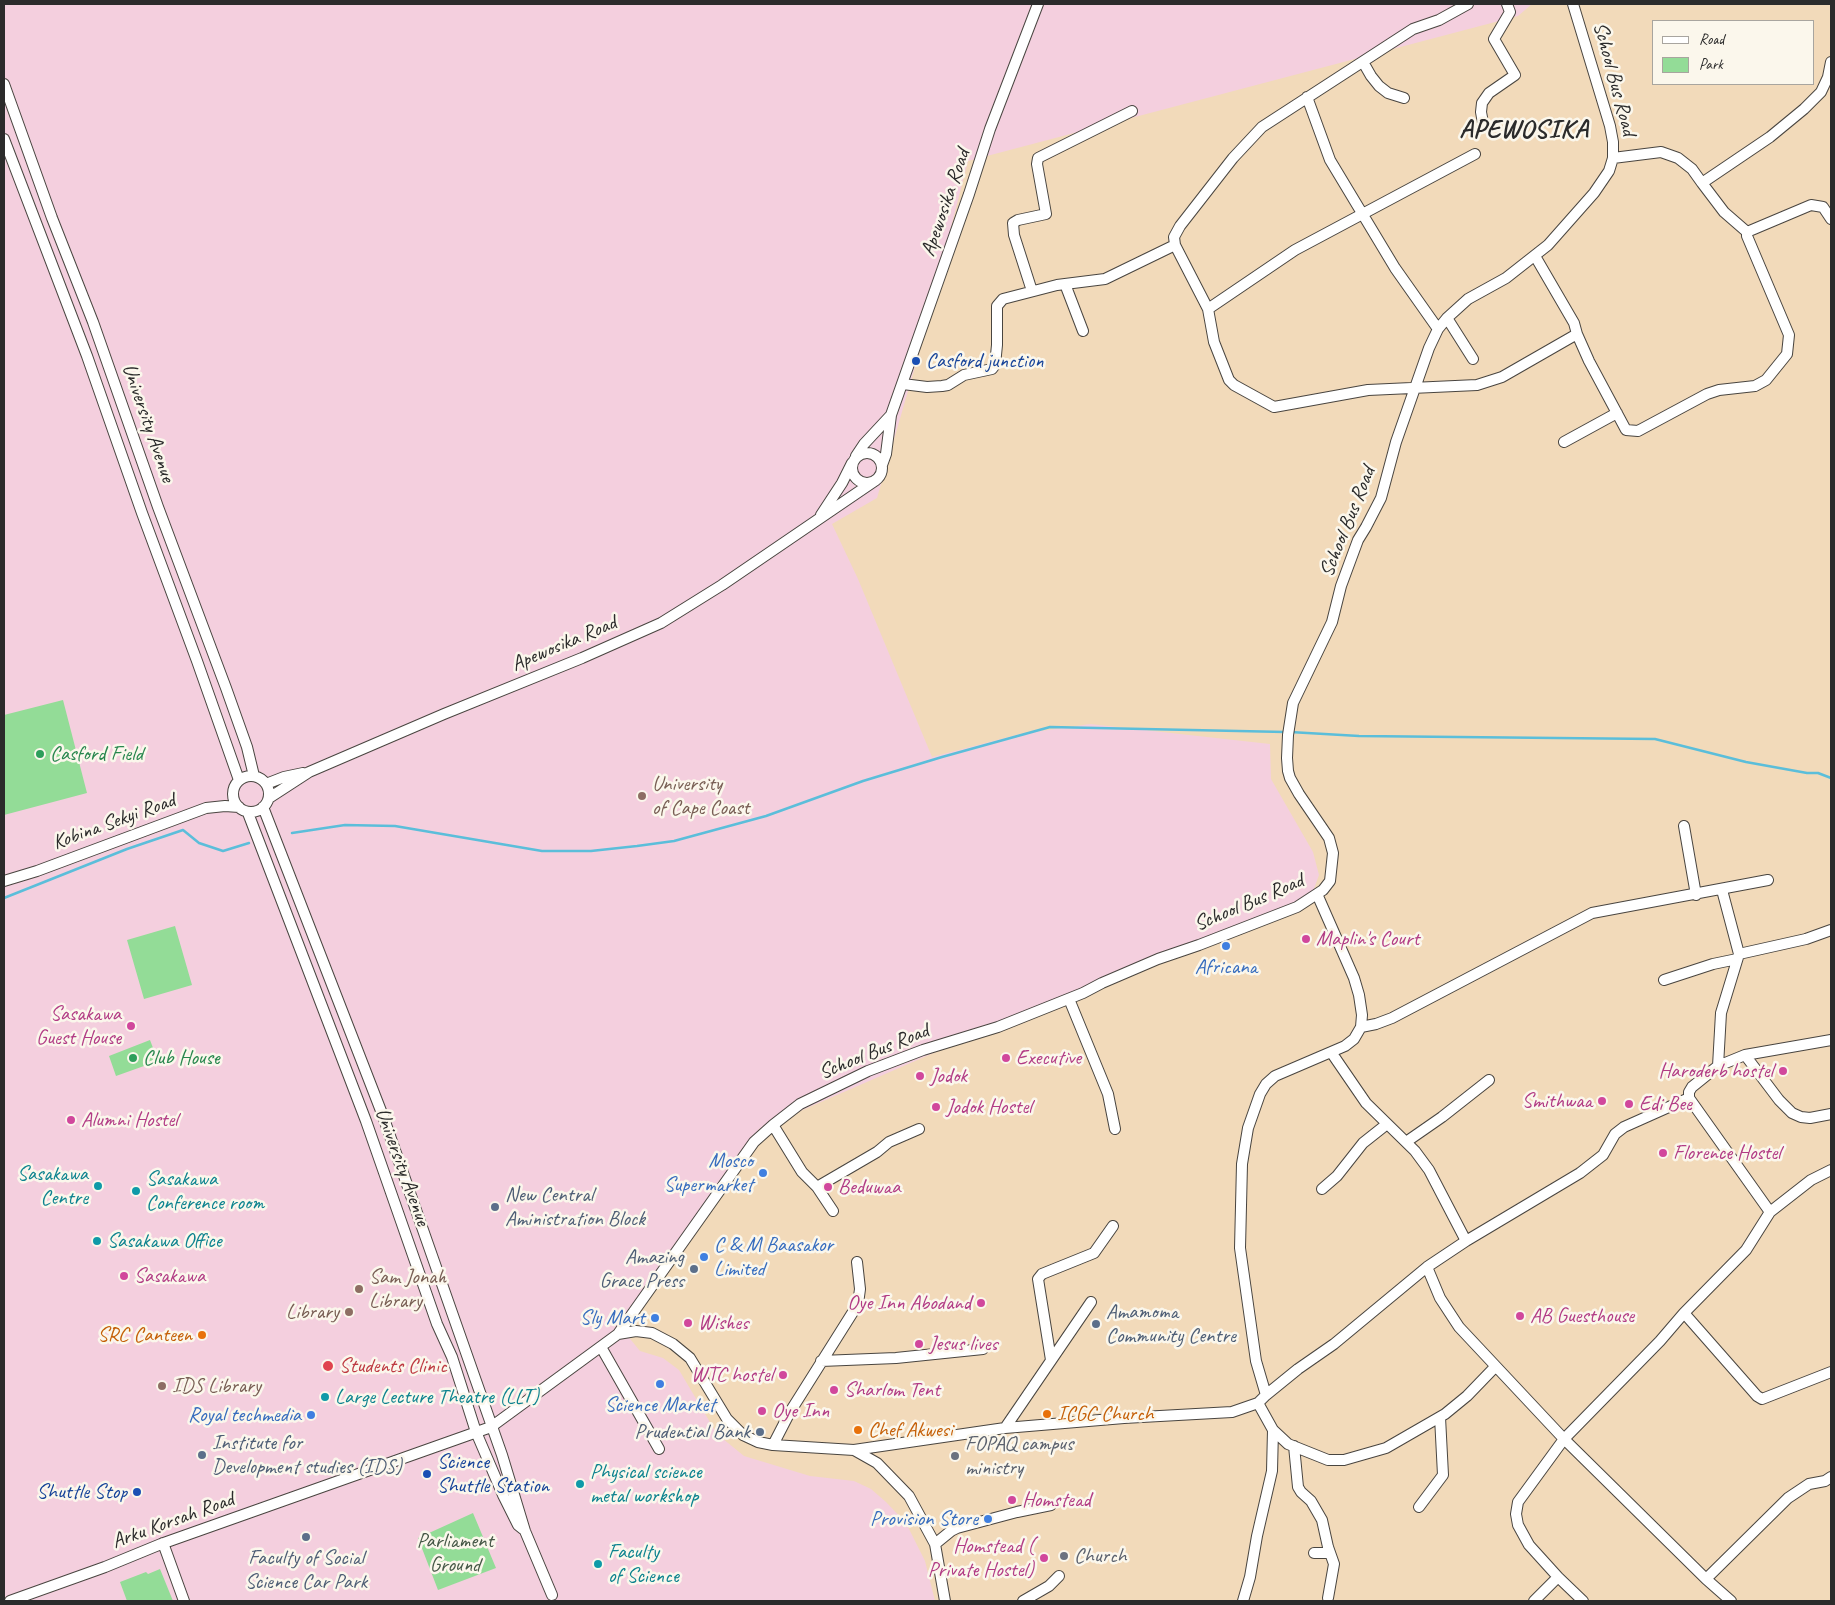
<!DOCTYPE html>
<html>
<head>
<meta charset="utf-8">
<style>
  body { margin:0 }
  #map { position:relative; width:1835px; height:1605px; overflow:hidden; background:#f2daba; font-family:Caveat,sans-serif }
  canvas { display:block }
  .frame { position:absolute; inset:0; border:5px solid #2b2b2b; pointer-events:none }
  .legend { position:absolute; left:1652px; top:20px; width:162px; height:65px; box-sizing:border-box; background:#fbf7ec; border:1px solid #a8a59f; margin:0; padding:6px 9px; list-style:none; font-size:15px; color:#2b2b2b }
  .legend li { display:flex; align-items:center; gap:10px; height:25px }
  .legend b { width:25px; border:1px solid #a8a59f }
</style>
</head>
<body>
<div id="map">
<canvas width="1835" height="1605"></canvas>
<div class="frame"></div>
<ul class="legend">
<li><b style="height:6px;background:#fff"></b>Road</li>
<li><b style="height:14px;background:#93dc97"></b>Park</li>
</ul>
</div>
<script>
const ctx = document.querySelector('canvas').getContext('2d');
ctx.lineJoin = 'round';
function paint(path, color) { ctx.fillStyle = color; ctx.fill(path, 'evenodd'); }
const toPath = rows => new Path2D(rows.map(r => 'M' + r).join(''));
function strokePath(path, color, width, dash) { ctx.strokeStyle = color; ctx.lineWidth = width; ctx.lineCap = dash ? 'butt' : 'round'; ctx.setLineDash(dash || []); ctx.stroke(path); }
function write(font, color, halo, rows, align = 'center') {
  ctx.font = font + ' Caveat,sans-serif'; ctx.lineWidth = 5; ctx.setLineDash([]); ctx.textBaseline = 'middle'; ctx.strokeStyle = halo; ctx.fillStyle = color; for (const [text, x, y, turn = 0] of rows) {
    ctx.save(); ctx.translate(x, y); ctx.rotate((+turn || 0) * Math.PI / 180); ctx.textAlign = isNaN(turn) ? turn : align; if (halo) ctx.strokeText(text, 0, 0); ctx.fillText(text, 0, 0); ctx.restore();
  }
}
paint(toPath([
  [4,4,1532,4,1518,16,968,161,917,360,877,498,832,524,858,579,932,757,1020,734,1090,724,1270,744,1271,779,1313,852,1319,875,1311,897,1275,920,977,1034,759,1129,622,1329,640,1351,663,1358,679,1370,717,1434,744,1456,810,1476,854,1481,871,1489,886,1502,906,1523,925,1561,935,1601,4,1601]
]), '#f4cfde');
paint(toPath([
  [63,700,87,793,4,815,4,715],
  [175,926,192,985,144,999,127,940],
  [150,1040,158,1061,116,1076,109,1056],
  [473,1513,496,1568,438,1590,418,1538],
  [160,1569,173,1601,127,1601,120,1582,146,1572,148,1574]
]), '#93dc97');
strokePath(toPath([
  [1290,732,1359,736,1655,739,1746,762,1807,773,1818,773,1831,778],
  [292,833,345,825,395,826,542,851,591,851,637,846,674,841,766,816,863,781,942,757,1050,727,1285,732],
  [4,898,127,849,183,830,199,843,223,851,249,843]
]), '#5bbeda', 2.5);
const street = toPath([
  [1468,4,1439,20,1413,29,1262,127,1233,158,1180,226,1174,237,1175,245,1208,309,1214,342,1229,380,1234,385,1274,407,1368,390,1477,385,1502,377,1577,334],
  [1363,62,1371,76,1379,86,1388,93,1404,98],
  [4,84,52,218,93,322,158,507,226,688,247,747,254,776],
  [1307,97,1330,160,1395,268,1438,329],
  [1483,123,1481,112,1482,103,1489,93,1515,75,1494,39,1510,12,1507,4],
  [4,139,87,356,142,513,197,661,239,780],
  [1613,158,1661,152,1678,158,1692,169,1702,183,1770,137,1804,109,1821,92,1828,77,1831,62],
  [1747,232,1811,205,1823,207,1831,219],
  [1535,256,1574,323,1577,334,1589,361,1626,430,1638,431,1707,394,1719,390,1755,386,1766,380,1787,354,1789,335,1747,236,1747,232,1724,212,1702,183],
  [1065,284,1083,331],
  [1032,291,1014,235,1013,223,1018,220,1046,214,1037,164,1038,158,1132,111],
  [1208,309,1295,250,1475,154],
  [1447,318,1473,359],
  [903,384,927,387,942,386,948,385,964,375,992,369,995,365,997,345,997,306,1003,299,1057,285,1105,279,1175,245],
  [1564,442,1617,413],
  '852 468a15 15 0 1 1 30 0a15 15 0 1 1-30 0Z',
  [856,456,864,444,891,415],
  [882,465,886,454,891,415,969,194,990,129,1038,4],
  [821,515,842,483,852,463],
  '233 794a18 18 0 1 1 36 0a18 18 0 1 1-36 0Z',
  [266,784,284,777,303,773],
  [269,798,309,772,444,714,582,658,661,623,722,585,876,480],
  [263,807,383,1116,502,1455,525,1531,552,1595],
  [248,813,366,1121,437,1324,452,1357,476,1432,503,1495,518,1525,523,1529],
  [1684,826,1696,895],
  [4,881,37,871,206,808,225,806,239,807],
  [1739,954,1806,939,1831,930],
  [1664,980,1713,964,1737,959],
  [1069,999,1108,1094,1115,1129],
  [1361,1027,1376,1024,1392,1018,1592,913,1768,880],
  [1831,1040,1745,1055,1718,1066,1692,1087,1689,1092,1689,1098,1624,1127,1615,1134,1603,1155,1580,1173,1466,1241,1427,1267,1440,1298,1459,1327,1564,1439,1660,1341,1684,1313,1746,1250,1770,1212,1811,1180,1831,1170],
  [1331,1052,1366,1103,1415,1151,1429,1170,1466,1241],
  [1745,1055,1779,1100,1792,1113,1801,1117,1810,1118,1831,1114],
  [1718,1066,1721,1013,1739,954,1722,890],
  [1689,1098,1770,1212],
  [773,1125,802,1172,817,1187,833,1211],
  [1406,1142,1442,1117,1489,1080],
  [817,1187,877,1152,889,1142,919,1129],
  [1322,1189,1337,1176,1363,1143,1387,1124],
  [1684,1313,1757,1396,1762,1399,1831,1372],
  [618,1334,754,1142,773,1125,800,1104,868,1071,923,1050,998,1027,1083,993,1102,983,1158,959,1199,945,1297,907,1323,890,1330,881,1333,853,1329,838,1299,794,1290,778,1288,771,1287,758,1288,735,1293,703,1332,622,1341,586,1358,540,1366,527,1381,498,1396,442,1429,348,1438,329,1447,318,1468,299,1506,278,1548,245,1594,193,1609,171,1613,158,1613,142,1610,126,1573,4],
  [601,1347,659,1449],
  [1051,1360,1038,1279,1042,1274,1094,1253,1113,1226],
  [821,1361,896,1358,983,1349],
  [1266,1395,1298,1369,1334,1344,1427,1267],
  [1258,1403,1273,1430,1288,1444,1328,1460,1344,1460,1386,1448,1445,1414,1467,1396,1495,1367],
  [1005,1428,1091,1302],
  [773,1445,790,1412,858,1304,860,1289,857,1262],
  [1294,1446,1298,1487,1301,1492,1311,1501,1322,1520,1328,1547,1334,1564,1328,1598],
  [854,1450,1005,1428,1124,1418,1232,1412,1258,1403,1266,1395,1256,1361,1240,1248,1242,1164,1248,1128,1260,1094,1266,1084,1275,1076,1345,1046,1354,1039,1361,1027,1362,1015,1359,995,1354,978,1317,894],
  [1419,1507,1443,1475,1440,1417],
  [163,1543,184,1601],
  [935,1544,951,1531,957,1528,1017,1512,1051,1505],
  [1314,1553,1330,1553],
  [1706,1579,1788,1498,1809,1484,1825,1481,1831,1477],
  [10,1601,105,1567,161,1544,491,1427,618,1334,636,1331,652,1333,673,1344,690,1358,727,1419,743,1435,758,1442,773,1445,854,1450,877,1463,909,1496,935,1544,945,1601],
  [1023,1601,1049,1586,1059,1576],
  [1243,1601,1250,1577,1257,1536,1272,1471,1273,1430],
  [1534,1601,1558,1577],
  [1583,1601,1558,1577,1529,1545,1518,1525,1516,1514,1518,1502,1564,1439,1706,1579,1731,1601]
]);
strokePath(street, '#494540', 12);
strokePath(street, '#fff', 10);
for (const [x, y, r, color] of [
  [916,361,5,"#1a4fb4"],
  [40,754,5,"#2e9e5b"],
  [642,796,5,"#8d6e63"],
  [1306,939,5,"#d1479c"],
  [1226,946,5,"#3f7fe0"],
  [131,1026,5,"#d1479c"],
  [133,1058,5,"#2e9e5b"],
  [1006,1058,5,"#d1479c"],
  [1783,1071,5,"#d1479c"],
  [920,1076,5,"#d1479c"],
  [1602,1101,5,"#d1479c"],
  [1629,1104,5,"#d1479c"],
  [936,1107,5,"#d1479c"],
  [71,1120,5,"#d1479c"],
  [1663,1153,5,"#d1479c"],
  [763,1173,5,"#3f7fe0"],
  [98,1186,5,"#0f9aa8"],
  [828,1187,5,"#d1479c"],
  [136,1191,5,"#0f9aa8"],
  [495,1207,5,"#5c6f8a"],
  [97,1241,5,"#0f9aa8"],
  [704,1257,5,"#3f7fe0"],
  [694,1269,5,"#5c6f8a"],
  [124,1276,5,"#d1479c"],
  [359,1289,5,"#8d6e63"],
  [981,1303,5,"#d1479c"],
  [349,1312,5,"#8d6e63"],
  [1520,1316,5,"#d1479c"],
  [655,1318,5,"#3f7fe0"],
  [688,1323,5,"#d1479c"],
  [1096,1324,5,"#5c6f8a"],
  [202,1335,5,"#e8710a"],
  [919,1344,5,"#d1479c"],
  [328,1366,6,"#e0444e"],
  [783,1375,5,"#d1479c"],
  [660,1384,5,"#3f7fe0"],
  [162,1386,5,"#8d6e63"],
  [834,1390,5,"#d1479c"],
  [325,1397,5,"#0f9aa8"],
  [762,1411,5,"#d1479c"],
  [1047,1414,5,"#e8710a"],
  [311,1415,5,"#3f7fe0"],
  [858,1430,5,"#e8710a"],
  [760,1432,5,"#5c6f8a"],
  [202,1455,5,"#5c6f8a"],
  [955,1456,5,"#6b7280"],
  [427,1474,5,"#1a4fb4"],
  [580,1484,5,"#0f9aa8"],
  [137,1492,5,"#1a4fb4"],
  [1012,1500,5,"#d1479c"],
  [988,1519,5,"#3f7fe0"],
  [306,1537,5,"#5c6f8a"],
  [1064,1556,5,"#6b7280"],
  [1044,1558,5,"#d1479c"],
  [598,1564,5,"#0f9aa8"]
]) { const dot = new Path2D(); dot.arc(x, y, r, 0, 2 * Math.PI); ctx.fillStyle = color; ctx.fill(dot); strokePath(dot, '#fbf7ec', 2); }
write('21px', '#2b2b2b', '#fbf7ec', [
  ["School Bus Road",1614,79,75],
  ["Apewosika Road",946,203,-71],
  ["University Avenue",148,423,71],
  ["School Bus Road",1348,522,-68],
  ["Apewosika Road",564,644,-23],
  ["Kobina Sekyi Road",114,822,-20],
  ["School Bus Road",1249,903,-23],
  ["School Bus Road",874,1052,-22],
  ["University Avenue",402,1167,70],
  ["Arku Korsah Road",173,1521,-20]
]);
write('21px', '#164399', '#fbf7ec', [
  ["Casford junction",926,361],
  ["Science",437,1462],
  ["Shuttle Station",437,1486],
  ["Shuttle Stop",127,1492,"right"]
], 'left');
write('21px', '#27864d', '#fbf7ec', [
  ["Casford Field",50,754],
  ["Club House",143,1058]
], 'left');
write('21px', '#785e54', '#fbf7ec', [
  ["University",652,784],
  ["of Cape Coast",652,808],
  ["Sam Jonah",369,1277],
  ["Library",369,1301],
  ["Library",339,1312,"right"],
  ["IDS Library",172,1386]
], 'left');
write('21px', '#b23c85', '#fbf7ec', [
  ["Maplin's Court",1316,939],
  ["Sasakawa",121,1014,"right"],
  ["Guest House",121,1038,"right"],
  ["Executive",1016,1058],
  ["Haroderb hostel",1773,1071,"right"],
  ["Jodok",930,1076],
  ["Smithwaa",1592,1101,"right"],
  ["Edi Bee",1639,1104],
  ["Jodok Hostel",946,1107],
  ["Alumni Hostel",81,1120],
  ["Florence Hostel",1673,1153],
  ["Beduwaa",838,1187],
  ["Sasakawa",134,1276],
  ["Oye Inn Abodand",971,1303,"right"],
  ["AB Guesthouse",1530,1316],
  ["Wishes",698,1323],
  ["Jesus lives",929,1344],
  ["WTC hostel",773,1375,"right"],
  ["Sharlom Tent",844,1390],
  ["Oye Inn",772,1411],
  ["Homstead",1022,1500],
  ["Homstead (",1034,1546,"right"],
  ["Private Hostel)",1034,1570,"right"]
], 'left');
write('21px', '#366cbe', '#fbf7ec', [
  ["Africana",1226,967,"center"],
  ["Mosco",753,1161],
  ["Supermarket",753,1185],
  ["C & M Baasakor",714,1245,"left"],
  ["Limited",714,1269,"left"],
  ["Sly Mart",645,1318],
  ["Science Market",660,1405,"center"],
  ["Royal techmedia",301,1415],
  ["Provision Store",978,1519]
], 'right');
write('21px', '#0d838f', '#fbf7ec', [
  ["Sasakawa",88,1174,"right"],
  ["Centre",88,1198,"right"],
  ["Sasakawa",146,1179],
  ["Conference room",146,1203],
  ["Sasakawa Office",107,1241],
  ["Large Lecture Theatre (LLT)",335,1397],
  ["Physical science",590,1472],
  ["metal workshop",590,1496],
  ["Faculty",608,1552],
  ["of Science",608,1576]
], 'left');
write('21px', '#4e5e75', '#fbf7ec', [
  ["New Central",505,1195],
  ["Aministration Block",505,1219],
  ["Amazing",684,1257,"right"],
  ["Grace Press",684,1281,"right"],
  ["Amamoma",1106,1312],
  ["Community Centre",1106,1336],
  ["Prudential Bank",750,1432,"right"],
  ["Institute for",212,1443],
  ["Development studies (IDS)",212,1467],
  ["Faculty of Social",306,1558,"center"],
  ["Science Car Park",306,1582,"center"]
], 'left');
write('21px', '#c56008', '#fbf7ec', [
  ["SRC Canteen",192,1335,"right"],
  ["ICGC Church",1057,1414],
  ["Chef Akwesi",868,1430]
], 'left');
write('21px', '#be3a42', '#fbf7ec', [
  ["Students Clinic",339,1366]
], 'left');
write('21px', '#5b616d', '#fbf7ec', [
  ["FOPAQ campus",965,1444],
  ["ministry",965,1468],
  ["Church",1074,1556]
], 'left');
write('21px', '#455746', '#fbf7ec', [
  ["Parliament",455,1541],
  ["Ground",455,1565]
]);
ctx.letterSpacing = '1px';
write('bold 26px', '#2b2b2b', '#fbf7ec', [
  ["APEWOSIKA",1524,130]
]);
ctx.letterSpacing = '0px';
</script>
</body>
</html>
